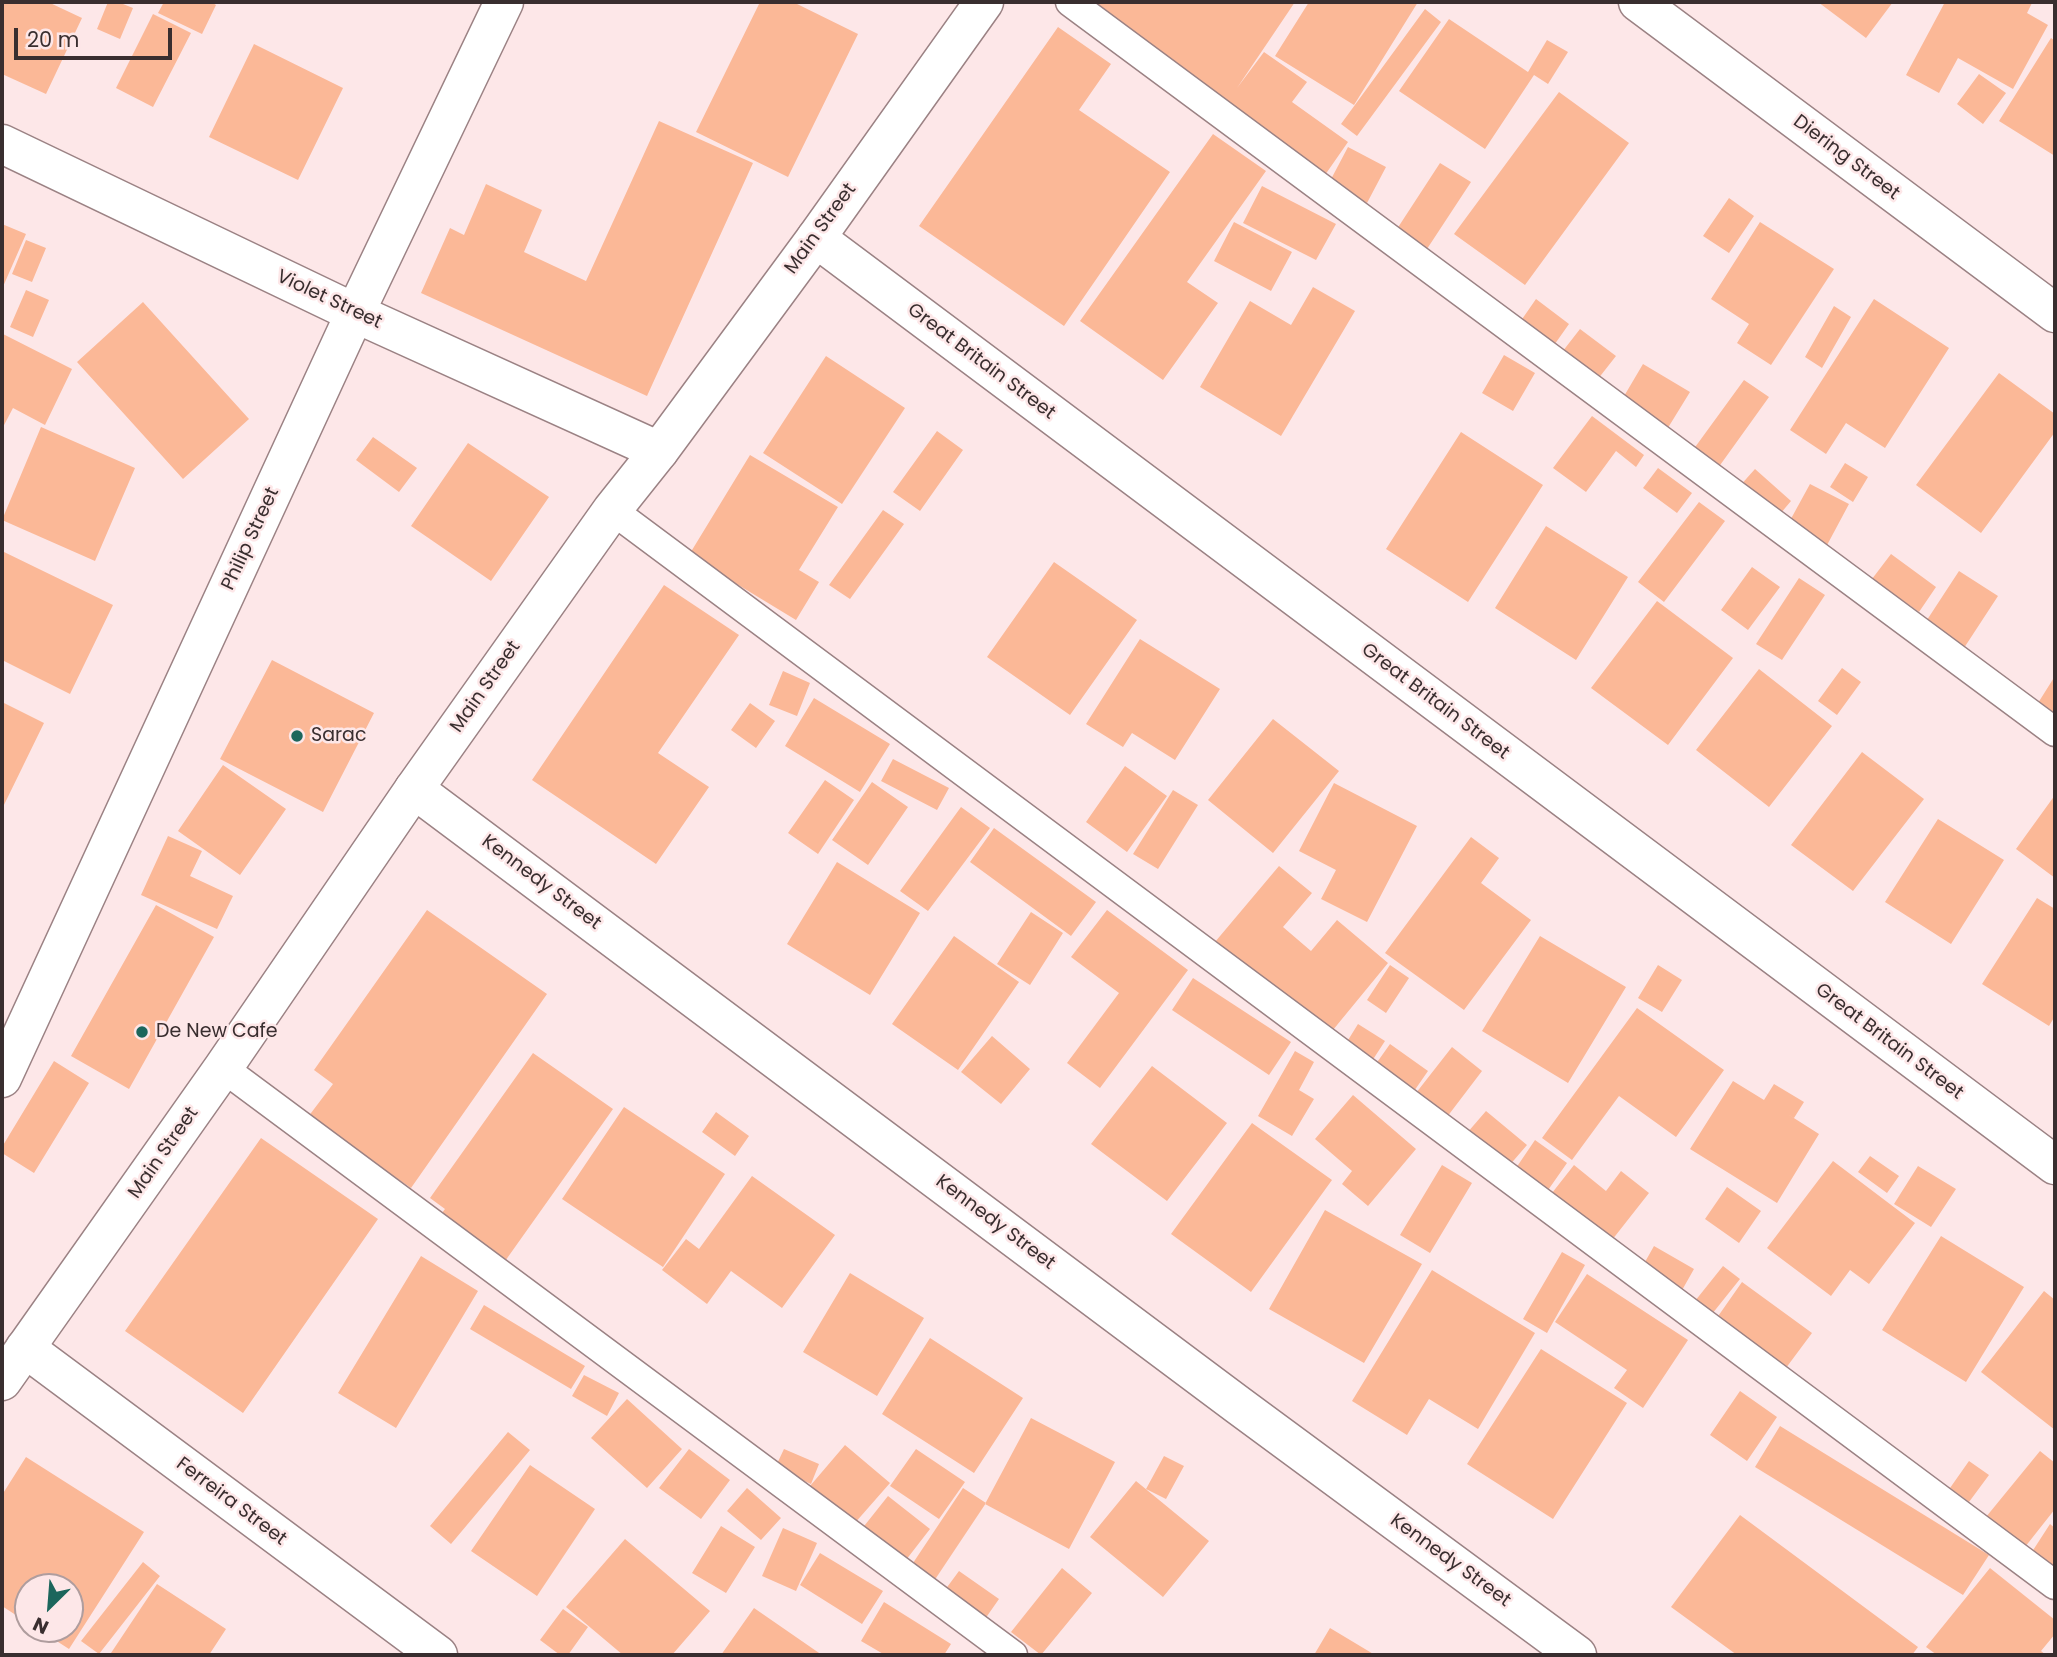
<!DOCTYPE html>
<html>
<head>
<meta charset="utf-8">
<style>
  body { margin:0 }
  #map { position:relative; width:2057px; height:1657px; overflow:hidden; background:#fde7e8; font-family:Poppins,sans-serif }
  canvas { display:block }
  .frame { position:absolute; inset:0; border:4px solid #392e2f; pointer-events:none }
  .north { position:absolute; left:14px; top:1573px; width:70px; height:70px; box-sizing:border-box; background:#fde7e8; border:2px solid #af9d9e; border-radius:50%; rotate:205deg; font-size:19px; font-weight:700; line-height:28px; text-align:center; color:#392e2f }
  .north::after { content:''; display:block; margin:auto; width:24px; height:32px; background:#1c665c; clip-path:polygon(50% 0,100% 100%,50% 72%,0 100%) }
  .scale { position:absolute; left:14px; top:28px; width:158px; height:32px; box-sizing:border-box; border:4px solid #392e2f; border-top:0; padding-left:9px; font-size:21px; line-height:24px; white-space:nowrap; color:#392e2f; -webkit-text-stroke:5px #fde7e8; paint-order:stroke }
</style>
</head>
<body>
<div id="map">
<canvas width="2057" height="1657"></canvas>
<div class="frame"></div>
<div class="north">N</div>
<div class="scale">20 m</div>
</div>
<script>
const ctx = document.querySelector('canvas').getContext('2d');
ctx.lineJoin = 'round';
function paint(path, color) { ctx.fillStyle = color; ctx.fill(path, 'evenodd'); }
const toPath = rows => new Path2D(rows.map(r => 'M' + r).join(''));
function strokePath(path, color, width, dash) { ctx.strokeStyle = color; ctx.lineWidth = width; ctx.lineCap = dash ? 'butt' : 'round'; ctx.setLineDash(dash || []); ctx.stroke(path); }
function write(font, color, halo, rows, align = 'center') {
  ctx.font = font + ' Poppins,sans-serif'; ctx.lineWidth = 5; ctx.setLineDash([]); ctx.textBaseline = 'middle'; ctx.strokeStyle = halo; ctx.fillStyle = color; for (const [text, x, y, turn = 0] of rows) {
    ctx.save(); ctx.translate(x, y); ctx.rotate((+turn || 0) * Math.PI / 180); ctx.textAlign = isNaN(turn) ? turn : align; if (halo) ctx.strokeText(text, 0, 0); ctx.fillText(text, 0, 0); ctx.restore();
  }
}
paint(toPath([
  [2,2,48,2,82,18,46,94,2,74],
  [108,2,118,2,133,8,120,39,97,29],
  [164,2,211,2,216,5,202,34,158,13],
  [760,2,793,2,858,34,788,177,696,132],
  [1089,2,1295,2,1237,88,1264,52,1307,82,1292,102,1348,142,1325,175],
  [1309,2,1418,2,1354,105,1275,56],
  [1818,2,1893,2,1866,38],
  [1945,2,2032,3,2027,13,2048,25,2013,89,1958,58,1939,93,1906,75],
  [1425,9,1441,22,1357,136,1341,124],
  [153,14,191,33,153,107,116,88],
  [1449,19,1528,72,1547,40,1568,52,1548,84,1534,75,1485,149,1399,91],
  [1058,27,1111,64,1079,110,1170,172,1064,326,919,226],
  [2051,38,2055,41,2055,156,1999,121],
  [254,44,343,88,298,180,209,137],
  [1979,74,2006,93,1983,124,1957,104],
  [1559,92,1629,143,1525,285,1454,234],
  [659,121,753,163,647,396,421,293,450,228,464,235,486,184,542,210,524,252,586,281],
  [1213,134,1266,171,1187,282,1218,303,1163,380,1080,321],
  [1348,147,1386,167,1367,203,1329,183],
  [1440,163,1471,182,1425,252,1395,232],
  [1262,186,1336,224,1316,260,1243,223],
  [1729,198,1754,216,1729,253,1703,236],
  [1234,222,1292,252,1271,291,1214,261],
  [1760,222,1834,269,1771,365,1737,343,1749,324,1711,299],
  [2,224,26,234,2,289],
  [26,240,46,248,32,282,12,274],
  [1313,287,1355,311,1281,436,1200,387,1250,301,1291,325],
  [26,290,49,300,33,337,10,327],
  [1536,299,1569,324,1552,348,1518,325],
  [1874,299,1949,348,1885,448,1846,423,1826,454,1790,430],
  [143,302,249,419,183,479,77,362],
  [1834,306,1851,317,1822,368,1805,357],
  [1580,329,1616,356,1594,384,1559,356],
  [3,334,72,369,45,425,13,408,2,429],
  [1504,355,1535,373,1513,411,1482,393],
  [826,356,905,408,842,504,763,453],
  [1643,364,1690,392,1666,431,1620,403],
  [1999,373,2055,414,2055,432,1981,533,1916,485],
  [1744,380,1769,397,1718,468,1693,450],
  [1592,416,1644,455,1636,467,1616,451,1586,492,1553,468],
  [41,427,135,468,95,561,2,520],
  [937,431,963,450,920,511,893,492],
  [1461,432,1543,485,1468,602,1386,549],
  [373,437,417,468,399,492,356,460],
  [468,443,549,497,491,581,411,526],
  [750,455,838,507,799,570,819,582,796,620,689,555],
  [1845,463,1868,477,1853,502,1830,487],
  [1658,468,1692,493,1677,513,1643,488],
  [1755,469,1791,501,1775,520,1738,488],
  [1810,484,1849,504,1826,547,1787,526],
  [1699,502,1725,521,1664,602,1638,582],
  [883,510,904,524,850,599,829,585],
  [1546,526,1628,577,1576,660,1495,608],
  [2,551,113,605,70,694,2,660],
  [1891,554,1936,587,1919,612,1872,579],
  [1054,562,1137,620,1070,715,987,657],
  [1752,567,1780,587,1748,630,1721,610],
  [1959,571,1998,596,1964,648,1925,623],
  [1799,578,1825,595,1782,660,1756,644],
  [664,585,739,635,658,753,709,787,656,864,532,780],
  [1657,601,1733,658,1668,745,1591,688],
  [1140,639,1220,689,1175,760,1132,733,1123,747,1086,724],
  [272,660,374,713,323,812,220,759],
  [1842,668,1861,682,1837,715,1818,701],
  [1759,669,1832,726,1769,807,1696,750],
  [783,671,810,683,797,716,769,705],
  [2055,676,2055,725,2033,711],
  [814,698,890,744,860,792,785,746],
  [2,702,44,723,2,809],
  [750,703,775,721,756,748,731,730],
  [1273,719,1339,771,1273,853,1208,800],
  [1862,752,1924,799,1853,891,1791,845],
  [893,759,949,788,937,810,881,781],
  [223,765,286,809,240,875,178,831],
  [1125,766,1167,796,1127,852,1086,822],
  [825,780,854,800,818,854,788,833],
  [872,782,908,807,868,865,832,840],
  [1334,783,1417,826,1367,922,1321,899,1336,870,1299,851],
  [1173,790,1198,805,1158,869,1133,854],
  [2055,795,2055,878,2016,849],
  [961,807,990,828,928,911,900,891],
  [1938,819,2004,860,1951,944,1885,902],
  [994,828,1096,902,1071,936,970,862],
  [168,836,202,851,190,876,233,896,217,929,141,895],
  [1471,837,1499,858,1481,883,1531,920,1464,1010,1385,953],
  [837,862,920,913,870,995,787,944],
  [1279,866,1312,893,1283,927,1311,951,1337,920,1388,963,1328,1036,1215,942],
  [2037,898,2055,909,2055,1016,2049,1026,1982,984],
  [156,905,214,937,129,1089,71,1056],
  [427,910,547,994,411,1188,308,1117,333,1084,314,1070],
  [1107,910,1188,970,1100,1088,1067,1063,1119,993,1071,957],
  [1031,912,1063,933,1030,985,997,964],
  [954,936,1019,982,958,1070,892,1024],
  [1540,936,1626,987,1568,1083,1482,1031],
  [1390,965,1409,978,1386,1013,1367,1000],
  [1658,965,1682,980,1662,1012,1638,998],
  [1193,978,1291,1042,1269,1075,1172,1010],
  [1637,1008,1724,1070,1676,1137,1619,1096,1572,1160,1542,1138],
  [1358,1024,1385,1041,1372,1061,1345,1045],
  [992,1036,1030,1069,1001,1104,961,1072],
  [1390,1044,1428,1071,1412,1094,1373,1068],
  [1452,1047,1482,1071,1447,1117,1416,1093],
  [1295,1051,1314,1062,1299,1090,1314,1099,1292,1136,1258,1116],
  [533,1053,613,1109,503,1264,438,1218,445,1209,430,1198],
  [54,1061,89,1083,34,1173,2,1153,2,1147],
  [1152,1066,1227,1123,1167,1201,1091,1144],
  [1733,1081,1764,1100,1774,1084,1804,1102,1794,1118,1786,1113,1819,1134,1777,1203,1690,1149],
  [1353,1095,1416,1149,1368,1206,1342,1184,1352,1171,1315,1139],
  [624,1107,725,1174,663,1267,562,1199],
  [1486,1111,1527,1145,1508,1167,1467,1133],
  [716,1112,749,1136,735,1156,702,1132],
  [1252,1123,1332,1180,1251,1292,1171,1234],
  [261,1138,378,1219,243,1413,125,1331],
  [1535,1140,1567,1163,1546,1193,1514,1171],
  [1870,1156,1899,1176,1887,1193,1858,1172],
  [1833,1161,1915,1223,1869,1284,1850,1270,1831,1296,1767,1248],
  [1442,1165,1472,1183,1430,1253,1400,1235],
  [1574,1165,1606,1191,1621,1171,1649,1193,1612,1240,1552,1193],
  [1918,1166,1956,1189,1931,1227,1894,1204],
  [752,1176,835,1235,782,1308,731,1271,707,1304,662,1270,686,1239,699,1249],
  [1727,1187,1761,1211,1739,1243,1705,1219],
  [1325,1210,1422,1264,1364,1363,1269,1309],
  [1941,1236,2024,1287,1966,1382,1882,1330],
  [1654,1246,1694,1269,1681,1292,1641,1269],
  [1562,1252,1585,1265,1547,1333,1523,1319],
  [421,1256,478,1291,396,1428,338,1393],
  [1723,1266,1740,1279,1712,1314,1695,1301],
  [1432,1270,1535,1333,1478,1429,1429,1399,1407,1435,1352,1401],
  [850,1273,924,1318,877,1396,803,1352],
  [1587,1274,1688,1340,1643,1408,1614,1388,1627,1370,1555,1322],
  [1742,1282,1812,1333,1783,1372,1714,1322],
  [2044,1291,2055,1300,2055,1430,1981,1372],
  [484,1305,585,1366,571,1389,470,1329],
  [930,1338,1023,1398,974,1473,882,1414],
  [1541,1349,1627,1403,1553,1519,1467,1464],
  [584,1375,619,1393,607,1416,572,1396],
  [1740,1391,1777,1417,1747,1461,1710,1435],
  [627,1399,682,1449,647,1488,591,1438],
  [1031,1418,1115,1462,1069,1549,985,1504],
  [1780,1426,1989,1555,1963,1595,1755,1467],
  [508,1432,530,1450,451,1544,430,1526],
  [845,1445,890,1483,854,1524,810,1486],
  [689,1449,730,1480,701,1519,659,1488],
  [784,1449,819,1464,811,1484,775,1468],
  [916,1449,965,1482,939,1519,890,1486],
  [2040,1451,2055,1463,2055,1509,2025,1547,1986,1517],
  [1164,1456,1184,1466,1166,1499,1146,1489],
  [26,1457,144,1532,69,1649,38,1629,70,1629,70,1587,28,1587,28,1623,2,1606,2,1495],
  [1969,1461,1989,1475,1969,1502,1950,1488],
  [530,1465,595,1509,537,1596,471,1551],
  [1136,1481,1209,1541,1163,1597,1090,1537],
  [747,1488,781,1518,761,1540,727,1511],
  [963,1488,986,1503,934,1581,911,1566],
  [888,1496,930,1529,899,1569,857,1535],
  [1740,1515,1918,1647,1912,1655,1737,1655,1671,1607],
  [2050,1524,2055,1528,2055,1575,2028,1558],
  [721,1526,755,1547,726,1593,692,1573],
  [783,1528,817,1543,796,1591,762,1576],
  [625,1539,710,1611,672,1655,623,1655,566,1607],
  [820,1553,883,1591,862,1624,800,1585],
  [143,1562,160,1576,99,1654,81,1641],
  [1062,1568,1092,1593,1041,1655,1011,1632],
  [1990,1568,2055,1620,2055,1634,2041,1651,2046,1655,1937,1655,1926,1647],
  [959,1571,999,1599,985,1619,945,1590],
  [157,1584,226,1629,209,1655,114,1655,111,1653],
  [884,1602,951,1644,944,1655,885,1655,861,1641],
  [754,1608,822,1655,721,1655],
  [563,1609,588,1627,568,1655,560,1655,540,1640],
  [1330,1628,1375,1655,1314,1655]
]), '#fbb897');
const lane = toPath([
  [1070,2,2055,732],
  [612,510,2055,1585],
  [223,1068,1013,1655]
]);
const street = toPath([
  [1638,2,2055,313],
  [2,144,355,313,659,451],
  [816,238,2055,1165],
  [414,789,1238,1405,1577,1655],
  [2,1078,355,313,504,2],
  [25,1348,438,1655]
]);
const secondary = toPath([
  [2,1381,223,1068,414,789,612,510,659,451,816,238,984,2]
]);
strokePath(lane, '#9b8284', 31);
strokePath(street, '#9b8284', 41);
strokePath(secondary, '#9b8284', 41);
strokePath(lane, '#fff', 28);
strokePath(street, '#fff', 38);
strokePath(secondary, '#fff', 38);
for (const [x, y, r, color] of [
  [297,736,7,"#1c665c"],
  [142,1032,7,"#1c665c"]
]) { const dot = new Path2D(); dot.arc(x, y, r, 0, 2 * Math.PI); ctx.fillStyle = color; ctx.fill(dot); strokePath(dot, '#fde7e8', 2.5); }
write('19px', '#392e2f', '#fde7e8', [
  ["Diering Street",1846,158,37],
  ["Main Street",821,229,-54],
  ["Violet Street",329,300,25],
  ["Great Britain Street",981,362,37],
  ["Philip Street",251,539,-65],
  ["Main Street",486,687,-55],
  ["Great Britain Street",1435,702,37],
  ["Kennedy Street",541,883,37],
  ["Great Britain Street",1889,1042,37],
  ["Main Street",164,1153,-55],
  ["Kennedy Street",995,1223,37],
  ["Ferreira Street",231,1502,37],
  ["Kennedy Street",1450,1561,36]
]);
write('19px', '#392e2f', '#fde7e8', [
  ["Sarac",311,736],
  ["De New Cafe",156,1032]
], 'left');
</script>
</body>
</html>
